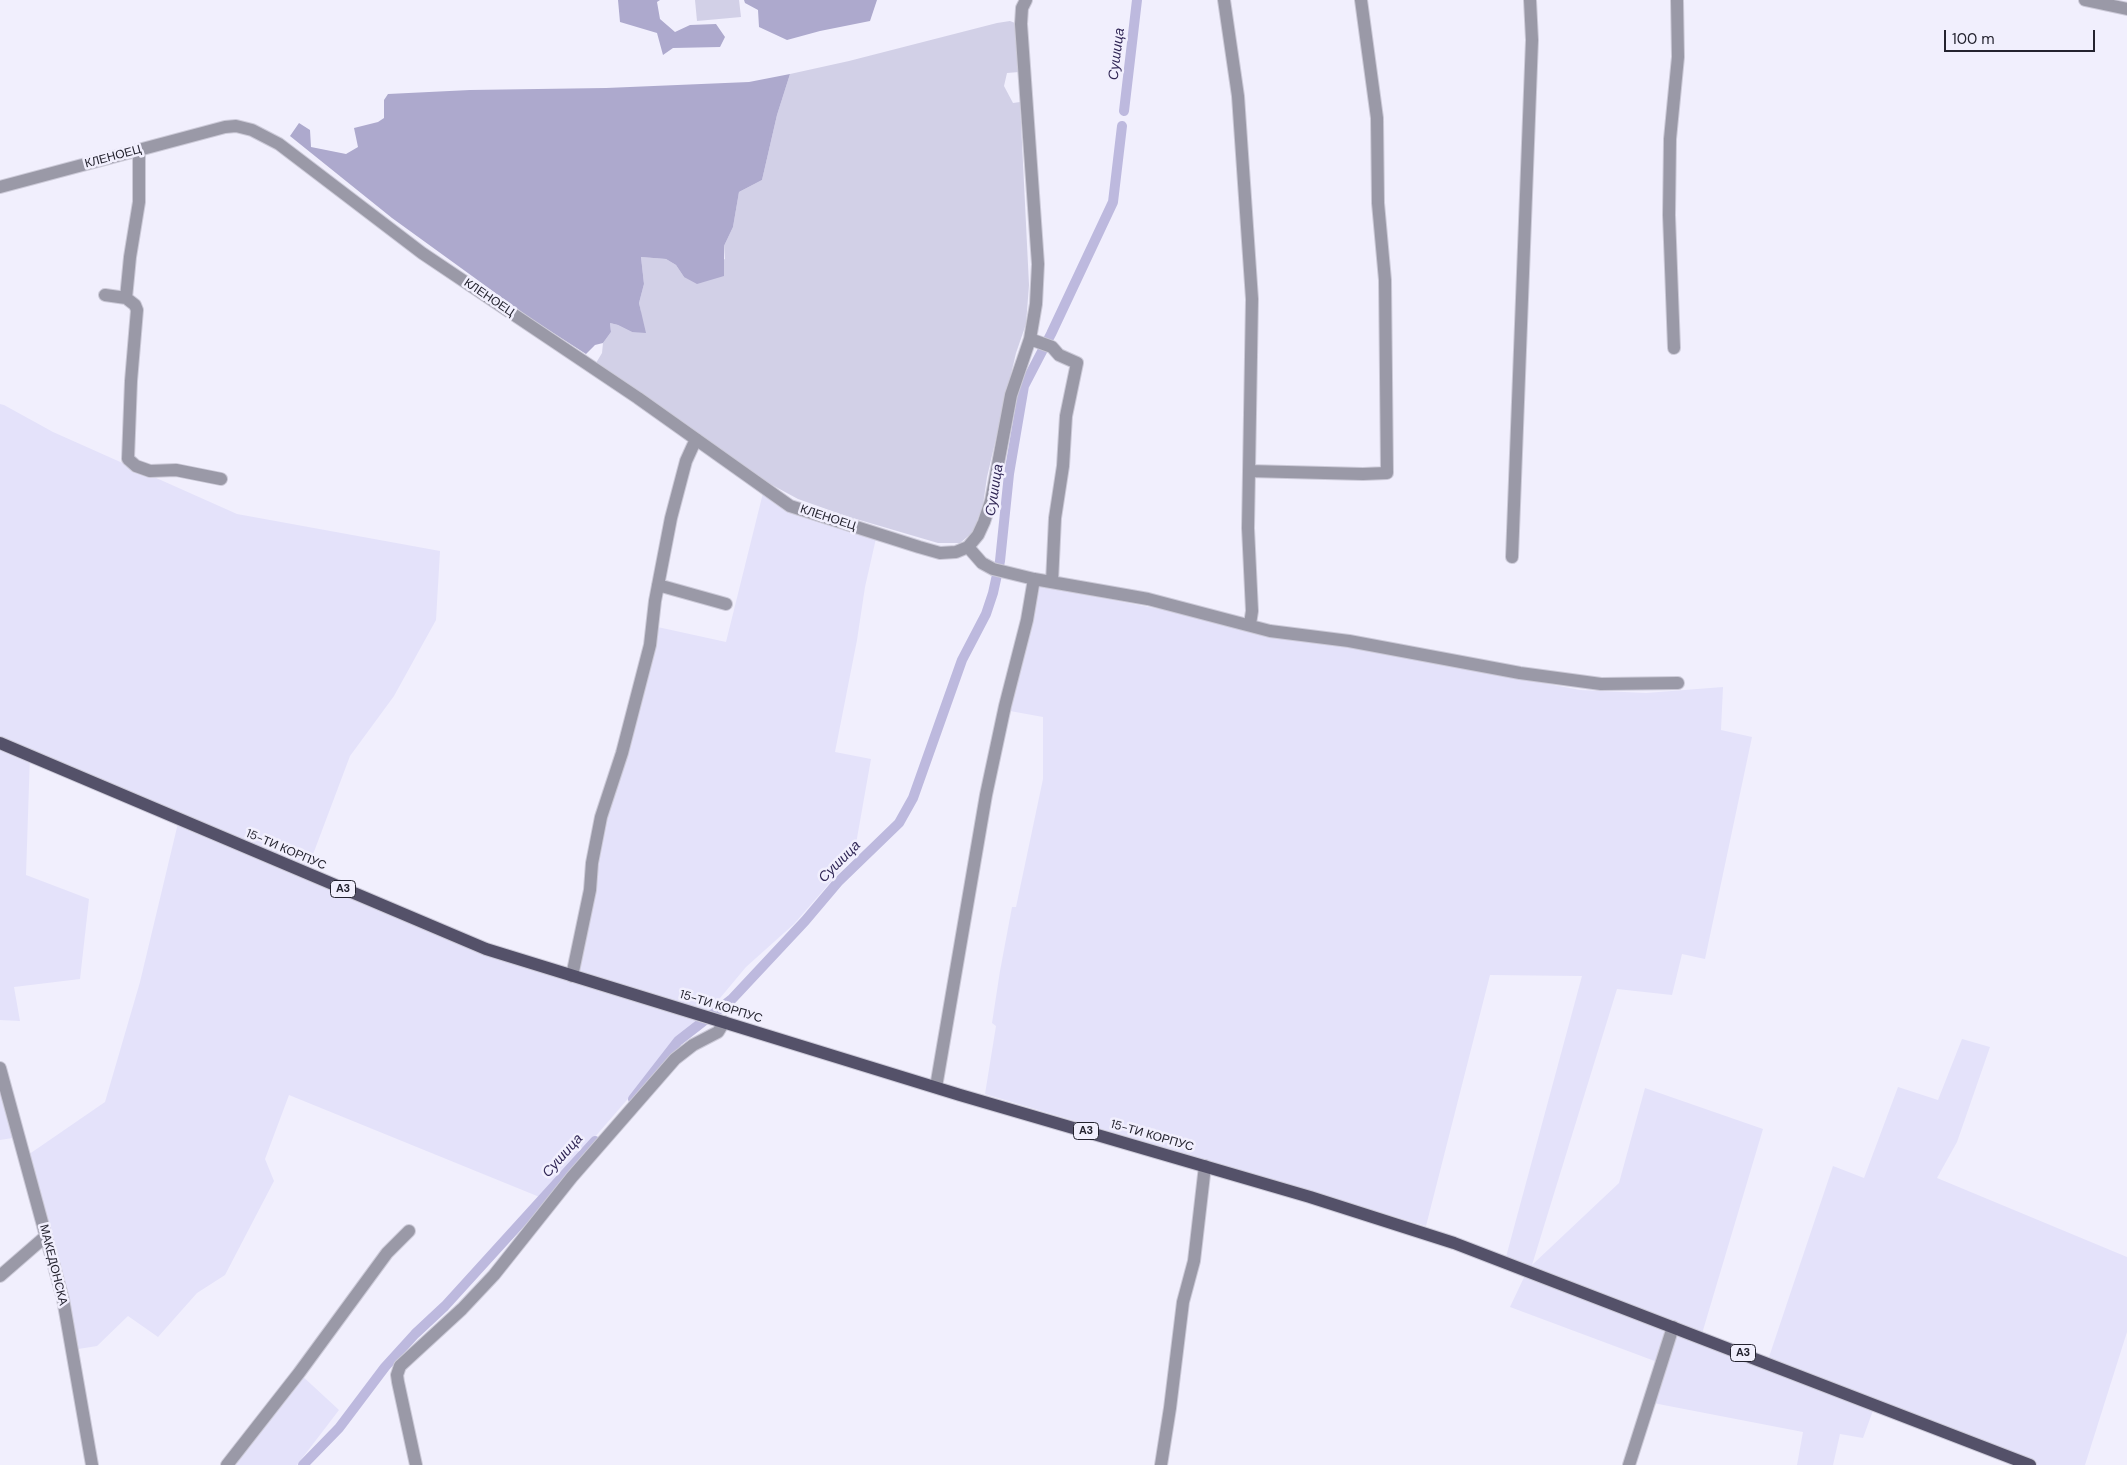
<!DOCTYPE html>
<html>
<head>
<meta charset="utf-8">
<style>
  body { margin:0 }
  #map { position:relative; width:2127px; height:1465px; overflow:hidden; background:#f1effd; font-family:"DM Sans",sans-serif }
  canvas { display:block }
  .scale { position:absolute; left:1944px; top:30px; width:151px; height:22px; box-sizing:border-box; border:2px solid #24232f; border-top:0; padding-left:6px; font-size:15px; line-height:18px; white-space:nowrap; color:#24232f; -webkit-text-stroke:4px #f1effd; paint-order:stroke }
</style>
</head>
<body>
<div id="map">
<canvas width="2127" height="1465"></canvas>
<div class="scale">100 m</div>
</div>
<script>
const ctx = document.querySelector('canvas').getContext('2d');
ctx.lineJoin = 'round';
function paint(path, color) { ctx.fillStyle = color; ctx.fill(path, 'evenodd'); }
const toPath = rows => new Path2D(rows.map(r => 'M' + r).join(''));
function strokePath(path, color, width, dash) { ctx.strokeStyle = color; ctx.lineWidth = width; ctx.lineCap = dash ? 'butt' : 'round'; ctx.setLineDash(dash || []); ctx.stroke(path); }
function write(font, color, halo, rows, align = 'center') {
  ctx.font = font + ' "DM Sans",sans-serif'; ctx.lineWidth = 5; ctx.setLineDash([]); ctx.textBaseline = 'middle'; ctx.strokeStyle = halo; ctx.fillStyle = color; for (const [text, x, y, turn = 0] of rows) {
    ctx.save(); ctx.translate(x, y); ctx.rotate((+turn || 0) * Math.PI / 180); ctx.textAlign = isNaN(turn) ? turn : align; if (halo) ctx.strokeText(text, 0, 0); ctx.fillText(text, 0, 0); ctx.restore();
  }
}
paint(toPath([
  [0,404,4,405,53,432,237,514,440,551,436,620,394,696,350,756,306,873,572,976,592,863,653,626,726,642,764,489,790,506,877,534,865,587,857,640,835,752,871,759,854,855,794,924,746,967,705,1016,678,1041,542,1198,289,1095,265,1159,274,1181,225,1275,197,1293,158,1337,128,1316,97,1346,72,1350,25,1157,105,1102,140,982,179,819,30,755,26,875,89,899,80,979,14,987,20,1021,0,1020],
  [1040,586,1580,690,1646,693,1723,687,1721,730,1752,737,1705,959,1682,954,1672,995,1617,989,1532,1265,1619,1183,1645,1088,1763,1129,1701,1337,1767,1363,1833,1166,1864,1178,1898,1087,1938,1100,1962,1039,1990,1047,1957,1142,1937,1178,2127,1257,2127,1332,2085,1465,2030,1465,1875,1405,1863,1438,1840,1434,1833,1465,1797,1465,1803,1432,1648,1402,1660,1363,1510,1307,1527,1271,1532,1266,1506,1257,1582,976,1490,975,1426,1226,985,1094,996,1026,992,1023,1000,971,1012,907,1016,907,1043,779,1043,717,1010,711],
  [0,1068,19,1137,0,1140],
  [299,1373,339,1410,297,1465,227,1465]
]), '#e4e2fa');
paint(toPath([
  [695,0,739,0,741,17,697,21],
  [1010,21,1015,23,1019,72,1007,73,1004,86,1013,103,1020,102,1029,285,1026,324,1016,353,987,477,983,505,973,532,960,543,938,543,846,516,798,499,761,479,596,363,602,353,603,343,611,332,610,323,618,325,632,332,641,312,639,303,644,284,641,257,666,259,676,265,684,277,725,259,724,246,733,227,739,192,762,180,777,115,790,74,849,61,997,23]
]), '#d2d0e7');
paint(toPath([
  [618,0,660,0,657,2,660,19,675,32,690,25,716,24,725,37,720,47,673,48,663,55,657,33,620,22],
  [744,0,877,0,870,21,820,31,787,40,759,27,758,10,745,3],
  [790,74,777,115,762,180,739,192,733,227,724,246,724,276,697,284,684,277,676,265,666,259,641,257,644,284,639,303,646,333,632,332,618,325,610,323,611,332,603,343,595,345,586,354,530,318,392,218,290,136,299,123,310,130,311,147,346,154,358,147,354,128,378,122,384,118,384,100,388,94,470,90,606,88,749,82]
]), '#ada9cd');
strokePath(toPath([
  [1124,111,1137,0],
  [633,1099,678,1041,732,999,805,921,838,882,899,823,913,798,962,660,986,614,993,593,1000,561,1009,474,1024,386,1051,334,1113,202,1122,126],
  [303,1465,339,1428,385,1367,415,1334,445,1306,595,1141]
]), '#bdb9de', 10);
const minor = toPath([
  [1224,0,1238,96,1252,299,1248,528,1252,611,1250,624],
  [2085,0,2127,9],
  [0,187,225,127,236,126,252,130,279,144,422,253,638,398,790,506,919,547,940,553,956,552,968,547,978,535,984,522,991,501,1011,395,1030,339,1036,304,1038,264,1021,24,1022,8,1026,0],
  [105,295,126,298,135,305,137,310,131,381,128,459,136,466,150,471,176,470,221,479],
  [126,298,130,257,139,202,139,150],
  [1030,339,1052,347,1059,355,1077,363,1066,416,1063,466,1055,518,1052,582],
  [1674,348,1669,215,1670,139,1678,57,1677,0],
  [1249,471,1363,474,1387,473,1385,280,1378,203,1377,118,1361,0],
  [968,547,982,563,993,569,1034,579,1148,599,1270,631,1349,641,1520,673,1601,684,1678,683],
  [1512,557,1532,40,1530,0],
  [658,585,726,604],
  [572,976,590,890,592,863,601,817,622,753,650,645,655,601,671,518,686,461,696,439],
  [0,1068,63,1299,92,1465],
  [936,1087,986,795,1005,706,1027,620,1034,579],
  [0,1276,46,1236],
  [227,1465,299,1373,387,1253,409,1231],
  [416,1465,398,1382,397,1375,400,1366,462,1309,494,1275,572,1177,675,1059,693,1045,718,1032,724,1022],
  [1161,1465,1170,1408,1183,1302,1194,1261,1205,1166],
  [1629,1465,1673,1327]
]);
const major = toPath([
  [0,743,486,949,960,1095,1310,1197,1454,1243,2030,1465]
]);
strokePath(minor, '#cccad8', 14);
strokePath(major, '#cccad8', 14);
strokePath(minor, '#9a99a7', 12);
strokePath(major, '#545169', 12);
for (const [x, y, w] of [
  [343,889,25],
  [1086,1131,25],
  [1743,1353,25]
]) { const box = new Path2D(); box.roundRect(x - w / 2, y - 8.5, w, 17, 4); ctx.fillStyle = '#f1effd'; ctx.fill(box); strokePath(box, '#24232f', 1); }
write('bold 11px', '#24232f', null, [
  ["A3",343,889],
  ["A3",1086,1131],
  ["A3",1743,1353]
]);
write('12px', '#24232f', '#f1effd', [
  ["КЛЕНОЕЦ",113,157,-15],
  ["КЛЕНОЕЦ",489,298,34],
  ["КЛЕНОЕЦ",828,518,18],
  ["15-ТИ КОРПУС",286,850,23],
  ["15-ТИ КОРПУС",721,1007,17],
  ["15-ТИ КОРПУС",1152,1136,16],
  ["МАКЕДОНСКА",53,1265,76]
]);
write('italic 14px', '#2f2554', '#f1effd', [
  ["Сушица",1117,54,-83],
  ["Сушица",995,490,-81],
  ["Сушица",840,862,-45],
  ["Сушица",563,1156,-48]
]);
</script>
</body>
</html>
